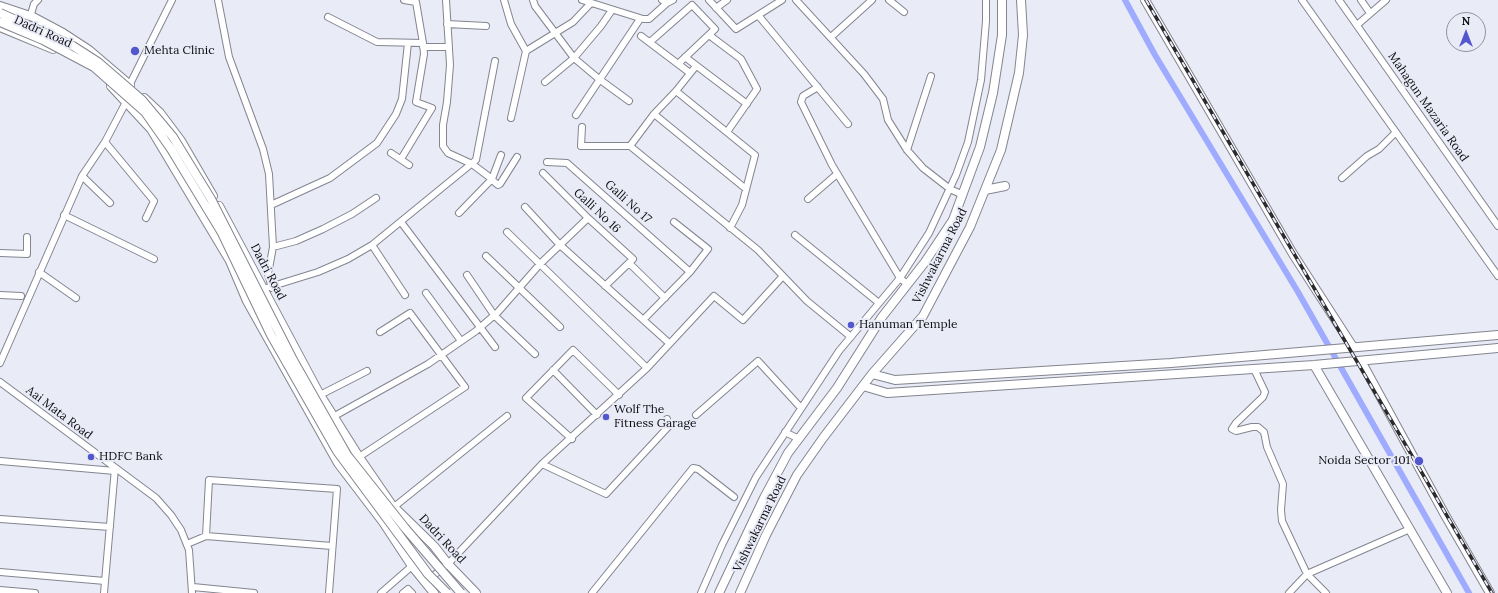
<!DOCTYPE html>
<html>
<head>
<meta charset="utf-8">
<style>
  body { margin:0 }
  #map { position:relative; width:1498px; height:593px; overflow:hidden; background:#e9ebf7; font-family:Lora,serif }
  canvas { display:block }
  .north { position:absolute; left:1446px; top:12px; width:40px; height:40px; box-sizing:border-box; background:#e9ebf7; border:1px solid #91929b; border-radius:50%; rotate:0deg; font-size:11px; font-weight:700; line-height:16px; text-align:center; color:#0d0d11 }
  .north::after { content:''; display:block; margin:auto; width:14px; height:18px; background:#5357ce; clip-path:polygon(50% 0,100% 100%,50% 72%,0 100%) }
</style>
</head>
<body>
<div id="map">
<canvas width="1498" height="593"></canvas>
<div class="north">N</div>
</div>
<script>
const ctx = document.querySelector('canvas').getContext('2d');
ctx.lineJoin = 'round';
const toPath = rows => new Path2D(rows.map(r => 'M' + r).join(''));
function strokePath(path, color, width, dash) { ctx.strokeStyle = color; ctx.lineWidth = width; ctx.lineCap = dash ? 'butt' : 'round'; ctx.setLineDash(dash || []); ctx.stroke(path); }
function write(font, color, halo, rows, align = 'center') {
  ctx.font = font + ' Lora,serif'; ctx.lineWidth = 4; ctx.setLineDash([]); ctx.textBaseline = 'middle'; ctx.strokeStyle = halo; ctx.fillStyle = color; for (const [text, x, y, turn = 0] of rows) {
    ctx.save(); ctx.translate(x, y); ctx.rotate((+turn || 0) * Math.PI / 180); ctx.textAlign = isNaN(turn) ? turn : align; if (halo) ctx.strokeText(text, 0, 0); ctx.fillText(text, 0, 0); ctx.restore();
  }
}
strokePath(toPath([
  [1125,0,1155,55,1298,292,1469,593]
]), '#9eabff', 6);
const street = toPath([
  [218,0,229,57,263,149,269,174,273,247,268,274,272,288],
  [446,0,450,65,447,102,443,125,443,146,448,153,472,164,492,179],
  [504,0,511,24,526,51],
  [533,0,535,6,574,58,599,79,629,101],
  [582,0,643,19,649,19,667,3],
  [662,0,667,3,673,0],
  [709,0,736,29,782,0],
  [796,0,864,74,883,99,888,120,907,150,923,168,950,189,963,195],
  [889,0,904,12],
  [1302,0,1498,276],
  [1339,0,1498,226],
  [1361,0,1370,13],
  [716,8,727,0],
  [758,15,848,124],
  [33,17,31,14,34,4,38,0],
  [328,17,377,42,423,43],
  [447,24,486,26],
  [1357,25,1386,0],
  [709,35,741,59,757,89,727,132],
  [641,36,690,73],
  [831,37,872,0],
  [650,42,692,5,715,29,678,64],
  [423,47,449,47],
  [685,57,747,104],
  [545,82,574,58,601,26,612,10],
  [818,87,803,96,801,102,832,165,900,278,907,284],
  [128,88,172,0],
  [676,91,755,155,742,205,730,228],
  [654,114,746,189],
  [576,115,640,19],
  [511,118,526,51,573,22,591,3],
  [582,127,581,146,630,146,758,250,807,301,851,337],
  [105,142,154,201,146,218],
  [630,146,654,114,676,91,696,66],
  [907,150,931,76],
  [391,153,409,165],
  [401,159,432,108,416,102,424,54,423,43,416,2,404,0],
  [547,162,567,163,690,272],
  [543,173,588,218,633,259,605,286],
  [82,176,110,203],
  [1342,178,1367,156,1379,149,1396,132],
  [491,179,498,185,500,184,517,157],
  [808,199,837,174],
  [271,205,330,178,377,143,396,114,402,99,408,43],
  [525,207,560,245,669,343],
  [459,213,492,179,501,155],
  [64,215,154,259],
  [401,222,495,347],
  [507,232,647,368],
  [795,235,879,303],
  [372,245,405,295],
  [273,247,296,241,323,229,352,214,376,198],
  [0,253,27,254,27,237],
  [486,256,560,327],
  [629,263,665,298],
  [39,272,76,298],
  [467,275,494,315,535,354],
  [263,289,318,272,348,259,372,245,476,160,495,61],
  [426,293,461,341],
  [0,295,21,296],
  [644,319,690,272,708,249,674,222],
  [0,363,82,176,105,142,126,102],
  [1254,369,1265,392,1263,397,1236,423,1232,429,1236,431,1252,427,1258,427,1264,432,1267,447,1283,484,1281,510,1282,521,1307,574,1326,593],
  [553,370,597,415],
  [0,382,156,498,171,515,181,530,189,550,192,593],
  [320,395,367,371],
  [696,415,758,361,801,408],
  [331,418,428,364,476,331,498,312,540,264,588,218],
  [785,432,799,439],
  [572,439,526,398,573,350,619,395],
  [359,457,465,387,410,313,380,332],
  [0,461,115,471],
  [542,464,606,494,669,426,667,419],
  [394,507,507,416],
  [0,519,110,527],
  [206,536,209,480,337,489,329,593],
  [187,544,206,536,332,546],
  [0,572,105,581],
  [428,580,448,564,542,464,647,368,714,296,743,320,783,276],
  [193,587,254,593],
  [0,590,35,593],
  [104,593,115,468],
  [381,593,412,566],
  [403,593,408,589,412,593],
  [592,593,693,468,698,469,734,497],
  [701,593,722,545,756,477,839,351,900,278,929,233,956,175,968,142,981,80,986,21,986,0],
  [1289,593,1307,574,1410,529]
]);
const secondary = toPath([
  [1145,0,1293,254,1353,347],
  [0,6,33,17,63,33,89,50,130,85],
  [0,27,53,49],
  [111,86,151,129,230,261,247,301,338,463,383,522,412,566,434,593],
  [144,98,160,113,181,141,213,196],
  [985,190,1005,186],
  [219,206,320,395,359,457,392,505,434,546,448,564,476,593],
  [1361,361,1445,515,1490,593],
  [1314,365,1447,593],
  [872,374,895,380,1171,363,1498,335],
  [863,386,887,393,1314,365,1498,348],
  [719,593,764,498,788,453,837,388,882,317,925,262,953,220,980,147,993,93,1002,35,1002,0],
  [740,593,766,535,797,475,823,438,872,374,923,316,970,227,1001,150,1019,73,1023,35,1021,0]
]);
strokePath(street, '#83858f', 8);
strokePath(secondary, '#83858f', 10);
strokePath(street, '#fff', 6);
strokePath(secondary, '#fff', 8);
const rail = toPath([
  [1146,0,1492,593]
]);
strokePath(rail, '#2a2a2f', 3.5);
strokePath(rail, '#e9ebf7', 2, [6]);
const secondaryBridge = toPath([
  [0,13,73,46,98,62,142,100,173,137,211,199,293,360,347,455,405,528,461,593],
  [0,22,43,40,94,67,145,112,171,149,222,233,271,335,337,451,428,574,447,593]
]);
strokePath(secondaryBridge, '#83858f', 10, []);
strokePath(secondaryBridge, '#fff', 8);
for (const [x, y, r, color] of [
  [135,51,5,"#5357ce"],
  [851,325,4,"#5357ce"],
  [606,417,4,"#5357ce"],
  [91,457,4,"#5357ce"],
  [1419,461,5,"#5357ce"]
]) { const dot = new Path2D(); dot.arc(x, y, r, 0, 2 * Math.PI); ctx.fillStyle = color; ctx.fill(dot); strokePath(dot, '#e9ebf7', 1.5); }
write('12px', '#0d0d11', '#e9ebf7', [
  ["Dadri Road",43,32,24],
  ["Mahagun Mazaria Road",1428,107,55],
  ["Galli No 17",628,202,42],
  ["Galli No 16",597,211,43],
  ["Vishwakarma Road",940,256,-63],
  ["Dadri Road",268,272,62],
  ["Aai Mata Road",59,413,37],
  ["Vishwakarma Road",760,524,-64],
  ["Dadri Road",442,539,47]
]);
write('12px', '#0d0d11', '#e9ebf7', [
  ["Mehta Clinic",144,51],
  ["Hanuman Temple",859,325],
  ["Wolf The",614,410],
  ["Fitness Garage",614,424],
  ["HDFC Bank",99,457],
  ["Noida Sector 101",1410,461,"right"]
], 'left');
</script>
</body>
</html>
